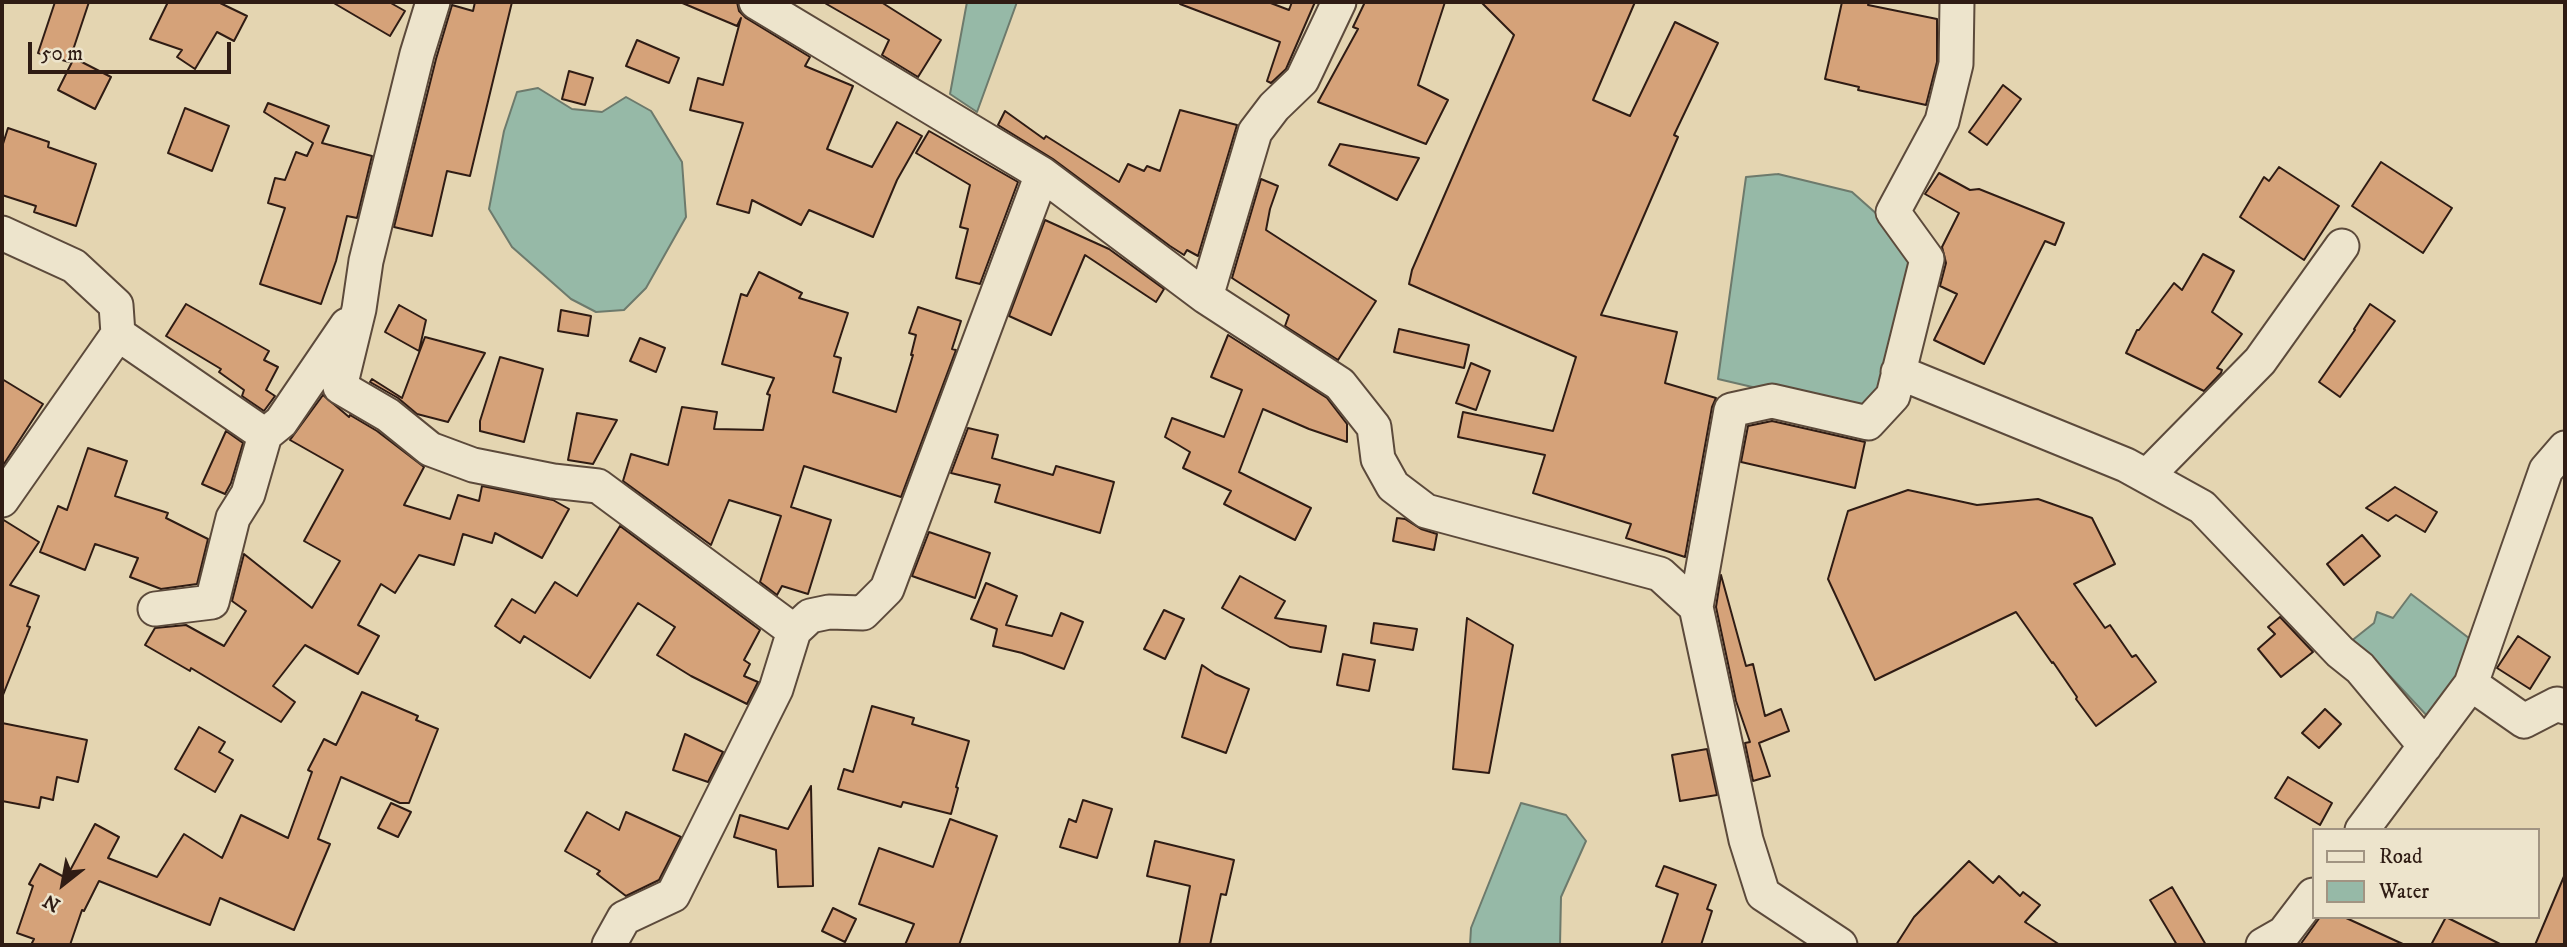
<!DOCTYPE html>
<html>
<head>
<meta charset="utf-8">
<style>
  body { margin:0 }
  #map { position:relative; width:2567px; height:947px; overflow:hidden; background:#e4d5b1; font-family:"IM FELL DW Pica",serif }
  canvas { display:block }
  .frame { position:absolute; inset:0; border:4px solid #2f1c14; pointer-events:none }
  .legend { position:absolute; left:2312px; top:828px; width:228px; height:91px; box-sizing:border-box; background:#ede4cc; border:2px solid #a19482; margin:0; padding:9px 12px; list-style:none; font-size:21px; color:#2f1c14 }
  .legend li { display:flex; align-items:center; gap:14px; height:35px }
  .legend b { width:35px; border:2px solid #a19482 }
  .north { position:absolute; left:28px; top:849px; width:70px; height:70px; -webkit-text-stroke:5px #ede4cc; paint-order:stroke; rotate:211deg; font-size:19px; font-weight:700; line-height:28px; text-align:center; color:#2f1c14 }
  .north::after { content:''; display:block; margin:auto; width:24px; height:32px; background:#2f1c14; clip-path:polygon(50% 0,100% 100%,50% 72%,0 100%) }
  .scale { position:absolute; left:28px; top:42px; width:203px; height:32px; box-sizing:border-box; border:4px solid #2f1c14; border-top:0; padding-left:9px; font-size:21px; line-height:24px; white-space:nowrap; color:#2f1c14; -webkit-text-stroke:5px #ede4cc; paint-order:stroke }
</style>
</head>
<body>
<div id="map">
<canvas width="2567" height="947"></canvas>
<div class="frame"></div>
<ul class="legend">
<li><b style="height:9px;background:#ede4cc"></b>Road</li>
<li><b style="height:19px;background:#96b9a7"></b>Water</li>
</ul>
<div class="north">N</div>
<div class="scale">50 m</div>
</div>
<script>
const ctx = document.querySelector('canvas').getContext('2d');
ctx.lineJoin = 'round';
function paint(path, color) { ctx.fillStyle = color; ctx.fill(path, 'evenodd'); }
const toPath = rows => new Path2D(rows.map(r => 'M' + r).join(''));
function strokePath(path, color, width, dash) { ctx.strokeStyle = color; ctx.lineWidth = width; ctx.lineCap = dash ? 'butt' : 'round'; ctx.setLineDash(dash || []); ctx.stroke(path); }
const water = toPath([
  [967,2,1017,2,977,112,950,94,967,2],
  [538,88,572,109,602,112,626,97,651,111,682,162,686,217,646,288,624,310,596,312,571,299,512,247,489,209,504,131,517,92,538,88],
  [1778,174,1852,192,1915,248,1880,403,1838,407,1718,379,1746,177,1778,174],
  [2411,594,2482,648,2430,719,2373,658,2345,646,2374,623,2377,612,2393,618,2411,594],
  [1521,803,1566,815,1586,841,1561,897,1560,945,1470,945,1471,928,1521,803]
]);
paint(water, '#96b9a7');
strokePath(water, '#6d7a6c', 2);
const building = toPath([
  [55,2,89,2,69,62,38,53,55,2],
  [168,2,218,2,247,16,234,41,217,32,195,69,177,57,182,50,150,39,168,2],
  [332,2,389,2,405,11,390,36,332,2],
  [475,2,512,2,470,176,447,171,432,236,394,227,436,59,452,5,473,11,475,2],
  [680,2,737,2,739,11,746,18,810,57,805,66,853,86,827,149,872,167,897,122,922,136,897,180,873,237,809,210,801,225,752,200,749,213,717,204,743,123,690,110,698,78,723,85,741,18,737,26,680,2],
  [823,2,881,2,941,40,918,77,882,55,889,40,823,2],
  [1180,2,1268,2,1289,10,1292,2,1315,2,1286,69,1271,83,1267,81,1280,42,1180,4,1180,2],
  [1365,2,1445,2,1418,85,1448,100,1426,144,1318,102,1358,29,1353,27,1365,2],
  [1481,2,1635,2,1593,100,1630,116,1675,22,1718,43,1674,135,1678,137,1601,315,1677,332,1665,383,1716,398,1712,407,1685,557,1626,538,1631,524,1533,493,1545,455,1458,437,1463,412,1553,431,1576,357,1409,284,1412,270,1514,35,1481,2],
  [1842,2,1869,2,1868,5,1937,19,1937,62,1926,105,1858,90,1859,87,1825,79,1842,2],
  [637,40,679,58,669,83,626,66,637,40],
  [74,58,111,77,95,109,58,90,74,58],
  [569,71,593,78,585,105,562,99,569,71],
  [2003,85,2021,99,1987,145,1969,132,2003,85],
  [268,103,329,126,322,143,372,156,357,218,347,216,336,261,321,304,260,284,285,208,268,203,275,178,285,180,296,152,307,156,313,143,264,112,268,103],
  [185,108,229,126,212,171,168,153,185,108],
  [1180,110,1237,125,1198,256,1187,250,1184,255,1170,246,1053,159,998,125,1005,111,1044,139,1046,136,1119,182,1128,164,1144,171,1147,166,1160,171,1180,110],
  [8,128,49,142,48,147,96,164,76,226,34,212,36,206,2,195,2,147,8,128],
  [929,131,1018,182,980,284,956,278,968,229,960,227,970,185,916,153,929,131],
  [1340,144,1419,158,1397,200,1329,165,1340,144],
  [2381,162,2452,208,2423,253,2352,206,2381,162],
  [2279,167,2339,206,2304,260,2240,217,2264,177,2269,181,2279,167],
  [1939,173,1970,190,1979,189,2064,223,2055,245,2045,241,1984,364,1934,340,1957,294,1940,286,1946,263,1942,247,1959,213,1925,194,1939,173],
  [1261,179,1278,186,1270,209,1266,230,1376,301,1338,360,1285,326,1289,315,1232,278,1261,179],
  [1045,220,1109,249,1164,289,1156,302,1085,255,1051,335,1009,316,1045,220],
  [2203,254,2234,271,2212,312,2242,334,2217,368,2222,370,2221,373,2204,391,2126,353,2137,330,2139,330,2174,283,2182,290,2203,254],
  [759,272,802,293,799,298,848,313,834,356,841,358,833,392,896,412,913,355,911,355,916,335,909,333,918,307,961,321,952,349,956,350,901,497,804,466,791,507,831,520,808,594,782,586,777,595,760,582,781,516,729,500,711,545,623,481,631,454,668,465,682,407,717,412,714,429,763,430,770,395,767,394,774,378,722,364,741,294,747,296,759,272],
  [186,304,269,351,264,360,278,367,266,390,275,396,264,411,242,396,244,390,219,372,221,369,166,336,186,304],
  [2370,304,2395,321,2340,397,2319,382,2355,330,2354,329,2370,304],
  [399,305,426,320,419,351,385,332,399,305],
  [561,310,591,316,588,336,558,331,561,310],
  [1399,329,1469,345,1464,368,1394,352,1399,329],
  [1228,335,1327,398,1347,424,1347,442,1309,429,1263,409,1239,472,1311,508,1295,540,1224,504,1231,491,1183,468,1190,452,1165,437,1172,418,1224,437,1242,390,1211,377,1228,335],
  [425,337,485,353,448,422,417,414,398,398,370,382,372,379,402,398,425,337],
  [640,338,665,348,656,372,630,361,640,338],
  [500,357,543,369,524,442,480,431,480,421,500,357],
  [1471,363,1490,371,1476,410,1456,403,1471,363],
  [2,379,43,404,2,467,2,379],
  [323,395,349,417,350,415,377,431,424,467,404,505,450,519,458,495,479,501,482,486,553,500,569,509,542,558,495,533,492,543,463,534,454,565,419,555,395,593,381,584,358,625,379,636,358,674,305,645,273,686,295,702,281,722,191,668,190,671,145,645,155,628,186,625,224,646,246,611,232,601,244,554,312,608,340,561,304,541,343,470,290,440,323,395],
  [577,413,617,420,593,464,568,460,577,413],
  [1772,421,1865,442,1855,488,1741,462,1748,426,1772,421],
  [968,428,998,435,992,458,1053,475,1056,466,1114,482,1100,533,995,502,1000,485,951,473,968,428],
  [226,431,243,443,231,483,225,494,202,484,226,431],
  [88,448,127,461,115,496,168,513,166,518,208,539,197,584,161,589,130,577,138,558,95,544,85,570,40,552,58,506,67,510,88,448],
  [2395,487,2437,512,2425,532,2396,515,2388,521,2366,508,2395,487],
  [1908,490,1977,505,2038,499,2092,518,2115,564,2074,584,2105,628,2110,625,2132,657,2136,655,2156,682,2096,726,2076,699,2077,697,2053,662,2052,663,2016,612,1875,680,1828,579,1848,511,1908,490],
  [1397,518,1405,519,1421,529,1437,534,1434,550,1393,541,1397,518],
  [2,519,39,542,10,585,39,596,27,626,30,627,3,695,2,519],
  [620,526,760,630,744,660,750,664,744,676,758,682,747,704,691,676,657,655,675,627,638,603,590,678,524,636,520,643,495,626,512,599,535,613,555,582,577,596,620,526],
  [929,532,990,553,975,598,912,576,929,532],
  [2362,535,2380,556,2344,585,2327,564,2362,535],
  [1721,575,1746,666,1753,664,1765,716,1781,709,1789,731,1759,743,1770,776,1753,781,1745,743,1750,742,1736,701,1716,607,1721,575],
  [1240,576,1285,601,1275,618,1326,626,1321,652,1290,647,1222,608,1240,576],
  [986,583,1017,596,1006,625,1052,636,1061,613,1083,622,1064,669,1022,653,993,646,997,629,971,619,986,583],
  [1164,610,1184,619,1165,659,1144,649,1164,610],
  [2280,617,2313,652,2281,677,2258,649,2275,634,2268,627,2280,617],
  [1467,618,1513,645,1489,773,1453,769,1467,618],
  [1374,623,1417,629,1413,650,1371,643,1374,623],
  [2518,636,2550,657,2530,689,2497,668,2518,636],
  [1343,654,1375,660,1369,691,1337,685,1343,654],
  [1202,665,1215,674,1249,689,1226,753,1182,737,1202,665],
  [362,692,418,716,416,720,438,729,409,803,400,803,341,777,318,839,330,844,294,930,220,898,210,925,99,881,84,911,82,910,70,945,31,945,34,939,17,933,33,886,29,884,40,864,66,878,95,824,119,837,108,858,157,877,184,834,222,858,241,815,288,838,312,772,308,770,324,739,336,745,362,692],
  [872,706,914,718,912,724,969,741,956,787,958,788,951,814,903,802,901,807,838,789,844,769,853,772,872,706],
  [2325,709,2341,724,2319,748,2302,733,2325,709],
  [2,723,87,740,78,782,57,777,53,800,41,797,39,808,2,801,2,723],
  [199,727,225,742,219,752,233,760,215,792,175,769,199,727],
  [685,734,723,752,708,782,673,770,685,734],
  [1707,749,1717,795,1680,801,1672,755,1707,749],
  [2288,777,2332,803,2320,825,2275,798,2288,777],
  [811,786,813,886,778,887,776,850,734,837,740,815,788,829,811,786],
  [1083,800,1112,809,1097,858,1060,847,1069,819,1076,822,1083,800],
  [391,803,411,812,398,837,378,828,391,803],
  [587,812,619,830,626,812,681,837,659,880,626,896,597,874,600,871,565,851,587,812],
  [950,819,997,836,959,945,905,945,914,924,859,904,879,848,933,867,950,819],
  [1155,841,1234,860,1226,895,1221,894,1210,945,1179,945,1190,886,1147,876,1155,841],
  [1969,861,1993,883,1999,876,2020,896,2023,892,2040,905,2025,922,2060,945,1896,945,1914,917,1969,861],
  [1664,866,1716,885,1707,909,1712,911,1701,945,1661,945,1678,894,1656,886,1664,866],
  [2565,874,2565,945,2535,945,2565,874],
  [2172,887,2206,945,2177,945,2150,900,2172,887],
  [833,908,856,919,845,942,822,931,833,908],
  [2320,917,2344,917,2405,945,2300,945,2320,917],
  [2446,917,2502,945,2431,945,2446,917]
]);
paint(building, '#d5a279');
strokePath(building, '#2f1c14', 2);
const minor = toPath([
  [433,2,417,54,366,261,359,309,340,387,388,415,430,449,473,465,553,481,598,486,794,631],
  [756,2,1042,174,1206,297,1340,384,1374,427,1378,459,1393,486,1426,511,1660,574,1696,607,1746,840,1763,894,1840,945],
  [2,233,74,266,116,305,118,334],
  [1206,297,1255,132,1274,107,1302,80,1339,2],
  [1898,372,2126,465,2202,507,2340,652,2360,668,2425,746],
  [265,435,281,422,347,325],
  [2147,476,2260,361,2342,246],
  [2,500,118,334,265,435,248,494,233,518,212,602,155,609],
  [1696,607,1731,410,1772,401,1868,423,1893,396,1927,259,1893,212,1942,121,1956,64,1957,2],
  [2471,684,2524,721,2557,704,2565,707],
  [2362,830,2471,684,2546,470,2565,448],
  [609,945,624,918,673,895,776,689,794,631,810,616,829,612,863,613,887,589,1042,174],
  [2263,945,2284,933,2313,895]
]);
strokePath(minor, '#5c4a3b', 37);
strokePath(minor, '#ede4cc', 33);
</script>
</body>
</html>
